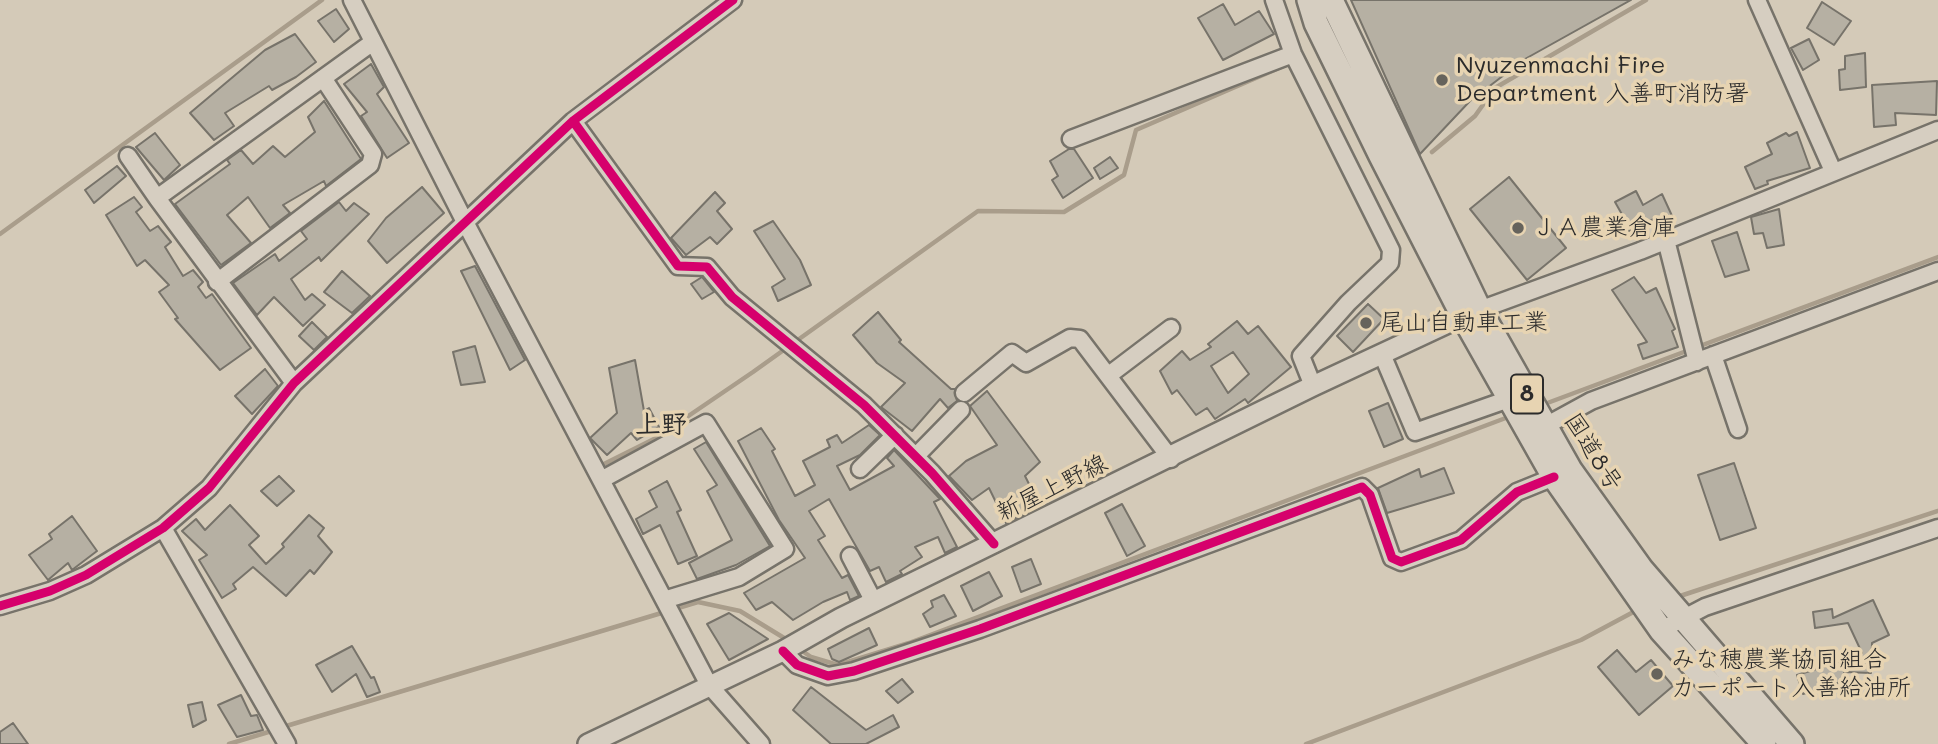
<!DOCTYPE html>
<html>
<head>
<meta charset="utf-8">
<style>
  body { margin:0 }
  canvas { display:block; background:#d4cab8 }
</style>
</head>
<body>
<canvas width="1938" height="744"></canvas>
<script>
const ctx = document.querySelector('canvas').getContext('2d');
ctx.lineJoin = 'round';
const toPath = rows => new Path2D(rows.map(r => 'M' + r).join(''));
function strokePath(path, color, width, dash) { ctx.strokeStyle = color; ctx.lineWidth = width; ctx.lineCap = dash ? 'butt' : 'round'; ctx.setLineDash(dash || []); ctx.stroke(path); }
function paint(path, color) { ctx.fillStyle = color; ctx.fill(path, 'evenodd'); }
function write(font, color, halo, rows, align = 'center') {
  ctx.font = font + ' Mali,"Klee One",sans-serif'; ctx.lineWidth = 7; ctx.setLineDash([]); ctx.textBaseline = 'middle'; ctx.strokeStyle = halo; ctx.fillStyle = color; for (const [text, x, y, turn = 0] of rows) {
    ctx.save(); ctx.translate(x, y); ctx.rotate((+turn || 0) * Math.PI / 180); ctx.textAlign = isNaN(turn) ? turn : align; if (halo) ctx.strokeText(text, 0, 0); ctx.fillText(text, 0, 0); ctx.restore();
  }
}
strokePath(toPath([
  [1432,152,1475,116,1495,88,1646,0],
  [0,234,322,0],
  [1542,405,1938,257],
  [604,464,656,438,753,372,978,211,1064,212,1124,175,1136,130,1286,65],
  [1677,597,1938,511],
  [798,648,811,657,838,665,909,643,1511,416],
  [283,727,698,602,740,611,789,641],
  [229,744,275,730],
  [1306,744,1581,640,1639,609]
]), '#a99d8b', 4.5);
const building = toPath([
  [1351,0,1631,0,1525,59,1470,101,1420,154,1351,0],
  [1822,2,1851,21,1834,45,1807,28,1822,2],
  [1223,4,1235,25,1259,11,1274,34,1223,60,1198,18,1223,4],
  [336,9,349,29,334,42,318,21,336,9],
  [295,34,316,62,296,77,272,90,269,86,225,113,234,126,214,140,190,113,265,50,295,34],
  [1809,39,1819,60,1803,70,1791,48,1809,39],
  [1865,53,1866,87,1840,90,1839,70,1845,69,1845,56,1865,53],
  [371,64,384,87,377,94,409,143,387,158,361,116,367,112,344,84,371,64],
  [1937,81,1936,115,1895,113,1896,125,1874,127,1872,85,1937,81],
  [324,101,361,159,326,186,324,181,283,205,290,213,270,228,248,197,227,215,251,243,221,265,175,204,230,164,227,160,241,150,253,164,273,146,285,157,315,132,308,117,324,101],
  [1797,132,1810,168,1767,181,1768,184,1755,189,1745,167,1772,154,1767,143,1786,133,1789,136,1797,132],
  [155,133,180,165,164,180,136,147,155,133],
  [1069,149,1074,149,1093,178,1063,198,1052,180,1058,176,1050,161,1069,149],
  [1110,157,1118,168,1100,179,1094,168,1110,157],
  [117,166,126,176,94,203,85,190,117,166],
  [1509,177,1566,248,1527,280,1470,209,1509,177],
  [422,187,444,213,387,263,368,241,386,218,422,187],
  [1636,191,1643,205,1662,194,1673,218,1661,222,1658,217,1620,235,1615,223,1624,218,1615,202,1636,191],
  [715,192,725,203,717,211,732,229,717,244,710,237,686,255,671,238,715,192],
  [134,197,142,207,136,212,150,231,158,226,171,242,165,247,183,276,193,270,203,282,198,287,206,298,212,294,251,348,220,370,175,319,178,318,159,292,169,285,145,260,137,266,106,215,134,197],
  [339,202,346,211,354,203,369,214,321,261,319,257,291,279,305,300,312,294,325,305,303,326,274,297,257,315,233,283,275,254,279,261,307,239,301,231,339,202],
  [1779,209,1784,245,1767,248,1763,233,1754,234,1751,217,1779,209],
  [773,221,800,260,811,285,778,301,772,287,785,279,754,231,773,221],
  [1737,232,1749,270,1725,277,1712,241,1737,232],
  [475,266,525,360,510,370,461,271,475,266],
  [342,271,370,296,352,313,324,292,342,271],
  [702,277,714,292,702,299,691,284,702,277],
  [1634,277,1646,293,1656,288,1675,329,1672,331,1678,347,1643,359,1638,345,1647,342,1612,290,1634,277],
  [1368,304,1384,319,1353,352,1337,336,1368,304],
  [878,312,901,340,899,342,951,389,955,389,957,401,948,408,940,399,912,431,881,407,905,383,877,363,853,335,878,312],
  [1237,321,1248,334,1258,326,1291,367,1248,403,1245,399,1215,419,1207,408,1196,415,1177,390,1172,394,1160,371,1182,351,1190,360,1211,347,1208,344,1237,321],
  [1233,352,1249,374,1228,393,1211,366,1233,352],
  [312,322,327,337,314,350,299,336,312,322],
  [475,346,485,382,461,385,453,352,475,346],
  [635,360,644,411,649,408,659,427,637,440,631,433,607,455,590,438,617,413,609,368,635,360],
  [265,369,278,386,252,414,235,396,265,369],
  [987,391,1040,462,1025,476,1040,506,1006,523,989,488,972,500,949,476,966,461,997,445,970,406,987,391],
  [1388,403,1403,439,1384,447,1369,411,1388,403],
  [869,425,880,435,860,455,837,466,850,490,894,466,887,458,894,450,940,499,934,502,957,547,945,553,938,537,915,547,922,557,900,571,902,574,886,582,879,567,870,571,829,499,809,511,825,536,818,540,842,578,848,575,859,596,850,600,847,592,823,602,793,620,772,602,756,610,744,593,805,558,779,520,738,441,761,428,775,449,772,451,795,496,815,485,803,461,830,447,827,440,837,435,842,443,869,425],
  [706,442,770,546,736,565,697,579,689,563,732,540,707,491,717,485,694,449,706,442],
  [1734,463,1756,528,1720,540,1698,475,1734,463],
  [1444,468,1454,493,1387,513,1378,488,1419,469,1421,477,1444,468],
  [279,476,294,491,277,506,261,491,279,476],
  [667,481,681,510,677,512,697,556,678,564,660,525,643,534,636,519,657,507,649,491,667,481],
  [1122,504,1145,546,1127,556,1105,513,1122,504],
  [230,505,259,536,249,545,266,564,284,547,282,544,309,515,324,528,318,536,332,552,314,574,310,570,286,596,253,567,233,584,236,589,222,598,199,560,207,555,182,531,196,519,205,530,230,505],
  [72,516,97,551,72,570,68,563,48,580,29,555,52,539,49,534,72,516],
  [1031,559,1041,584,1021,592,1012,567,1031,559],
  [989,572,1002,596,973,611,961,586,989,572],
  [944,595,956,616,930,627,923,614,933,607,931,601,944,595],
  [1873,600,1889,635,1872,643,1871,673,1844,672,1847,680,1803,694,1797,675,1852,658,1853,652,1862,653,1848,623,1815,628,1813,612,1832,609,1833,618,1873,600],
  [729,613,768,639,729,660,707,624,729,613],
  [869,628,877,645,839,662,832,659,828,649,869,628],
  [352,646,371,678,374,677,380,692,367,697,356,674,332,692,316,665,352,646],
  [1617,650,1636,672,1651,660,1673,686,1639,715,1598,667,1617,650],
  [902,679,913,692,898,703,886,691,902,679],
  [811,687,866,730,893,715,899,727,866,744,831,744,793,710,811,687],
  [241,695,251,716,257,715,263,730,237,737,218,705,241,695],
  [202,702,206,720,193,727,188,705,202,702],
  [13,723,28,744,0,744,0,732,13,723]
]);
paint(building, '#b6b0a3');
strokePath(building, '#77736a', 2);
const minor = toPath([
  [352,0,465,222,709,685,761,744],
  [1274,0,1293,54,1391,250,1390,263,1348,303,1301,356,1313,386],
  [1757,0,1833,171],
  [573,121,678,266,707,267,732,297,864,405,932,473,994,544],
  [1071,139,1293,54],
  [128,156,157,198],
  [1666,240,1697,362],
  [217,282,370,165,373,154,323,78],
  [1471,313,1640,251,1938,130],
  [1382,354,1415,432,1509,399],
  [1713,355,1738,429],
  [1109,375,1171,328],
  [294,383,157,198,373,42],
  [964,393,1012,353,1026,363,1070,338,1080,339,1171,459],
  [1538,430,1591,401,1938,271],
  [916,456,961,410],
  [860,469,895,435],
  [601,480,706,423,785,549,739,577,664,600],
  [163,528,287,744],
  [850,556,874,602],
  [0,606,50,591,86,575,163,528,209,488,294,383,573,121,733,0],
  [1661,630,1705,607,1938,528],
  [783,651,797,665,828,676,854,671,980,629,1362,487,1370,495,1392,558,1401,562,1461,540,1517,492,1554,477]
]);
const major = toPath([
  [588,744,783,651,841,618,1313,386,1463,316]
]);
const highway = toPath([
  [1309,0,1316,23,1381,156,1463,316,1554,477,1661,630,1764,744],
  [1331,0,1479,309,1570,470,1641,569,1792,744]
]);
strokePath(minor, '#77736a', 21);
strokePath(major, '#77736a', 24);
strokePath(highway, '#77736a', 28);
strokePath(minor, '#d6cec1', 16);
strokePath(major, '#d6cec1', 19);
strokePath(highway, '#d6cec1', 23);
strokePath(toPath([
  [573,121,678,266,707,267,732,297,864,405,932,473,994,544],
  [0,606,50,591,86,575,163,528,209,488,294,383,573,121,733,0],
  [783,651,797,665,828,676,854,671,980,629,1362,487,1370,495,1392,558,1401,562,1461,540,1517,492,1554,477]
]), '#d6006c', 9);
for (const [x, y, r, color] of [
  [1442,80,7,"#66635c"],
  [1518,228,7,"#66635c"],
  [1366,323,7,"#66635c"],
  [1657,674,7,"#66635c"]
]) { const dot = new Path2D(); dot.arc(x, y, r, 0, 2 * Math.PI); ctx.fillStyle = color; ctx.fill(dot); strokePath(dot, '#e7d4b2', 2.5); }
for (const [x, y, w] of [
  [1527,394,32]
]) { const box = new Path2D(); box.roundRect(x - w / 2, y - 19.5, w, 39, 5); ctx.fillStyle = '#e7d4b2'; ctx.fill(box); strokePath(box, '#2b2b2b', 2); }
write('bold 23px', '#2b2b2b', null, [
  ["8",1527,394]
]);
write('24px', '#2b2b2b', '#e7d4b2', [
  ["Nyuzenmachi Fire",1456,66],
  ["Department 入善町消防署",1456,94],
  ["ＪＡ農業倉庫",1532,228],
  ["尾山自動車工業",1380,323],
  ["みな穂農業協同組合",1671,660],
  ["カーポート入善給油所",1671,688]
], 'left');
write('24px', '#2b2b2b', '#e7d4b2', [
  ["国道8号",1593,452,58],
  ["新屋上野線",1052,488,-26]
]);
write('bold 26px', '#2b2b2b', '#e7d4b2', [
  ["上野",661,425]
]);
</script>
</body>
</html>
